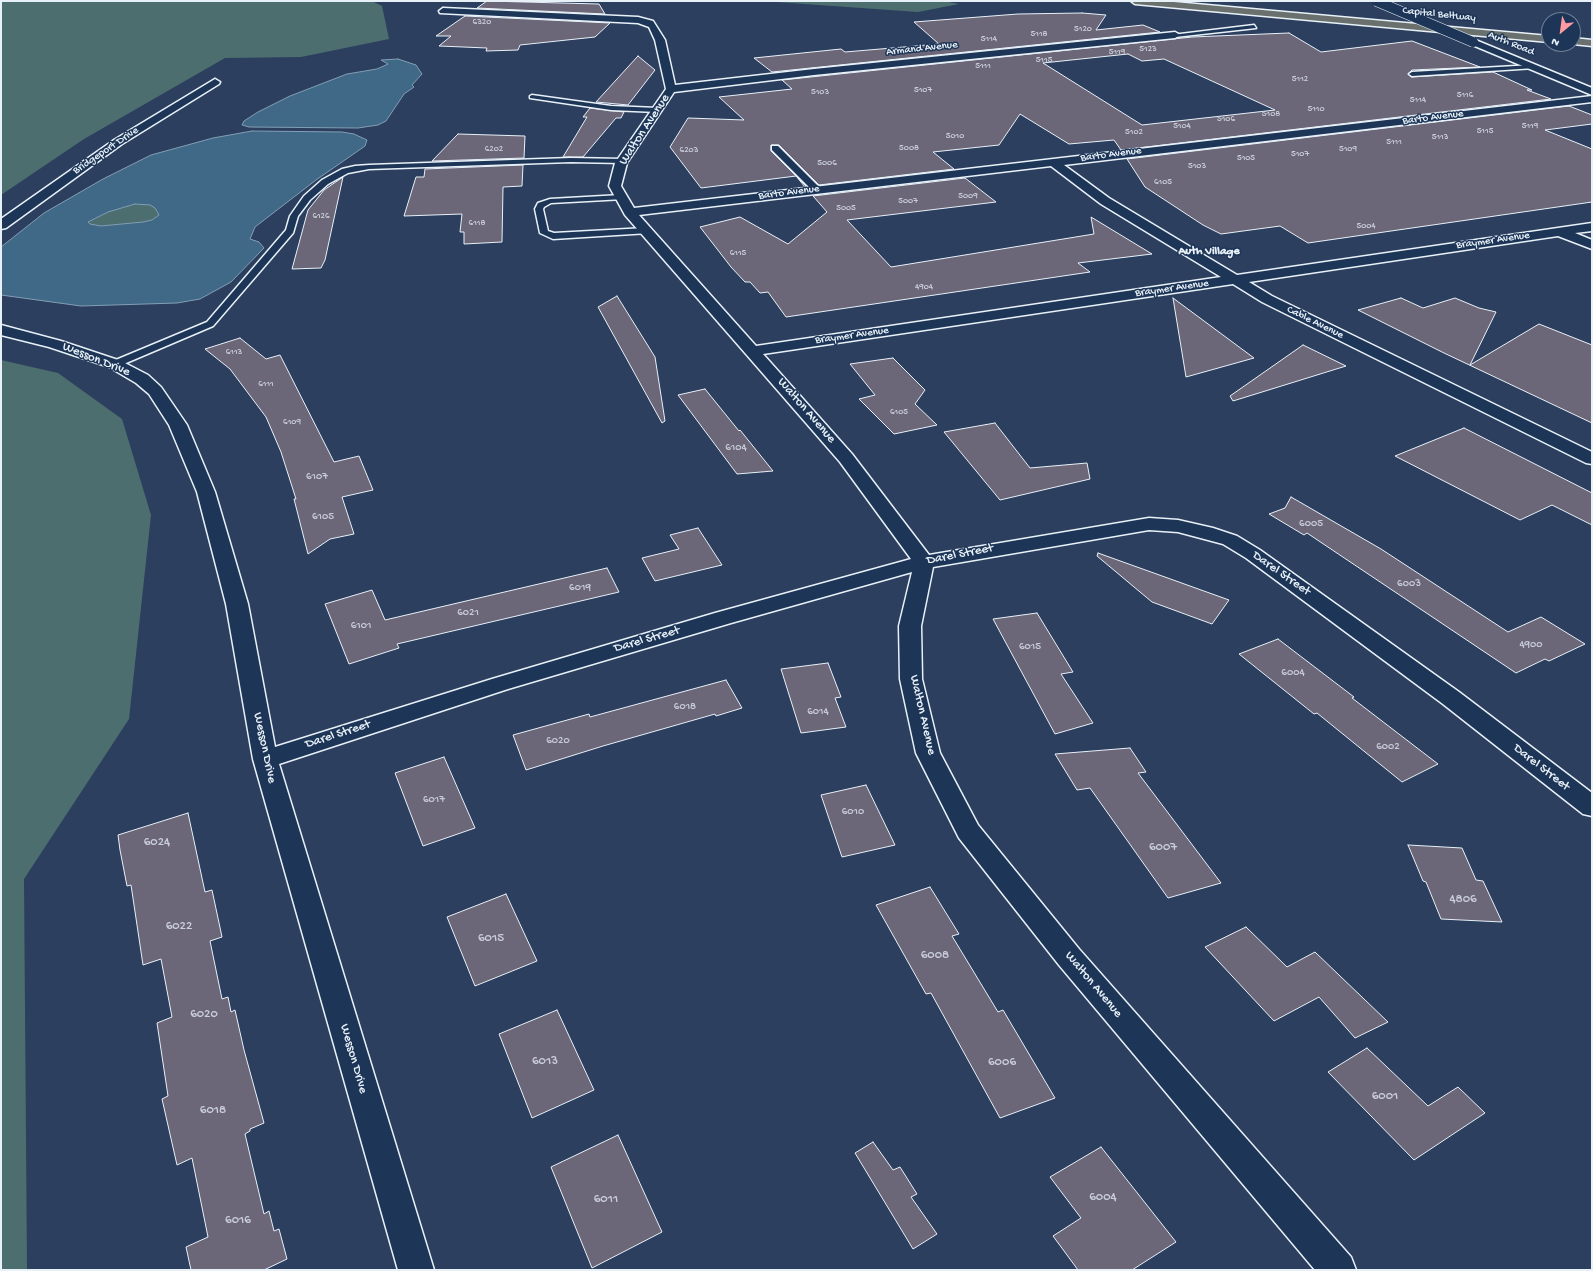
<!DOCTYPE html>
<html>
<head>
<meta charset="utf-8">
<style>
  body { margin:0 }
  #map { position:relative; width:1593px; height:1271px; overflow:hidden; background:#2d3f5e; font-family:"Gochi Hand",sans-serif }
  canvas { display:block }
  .frame { position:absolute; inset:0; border:2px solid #e8f1f8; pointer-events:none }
  .north { position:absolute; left:1541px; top:12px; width:40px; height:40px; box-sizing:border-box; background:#1d3557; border:1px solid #6e8097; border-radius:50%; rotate:209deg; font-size:11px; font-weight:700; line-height:16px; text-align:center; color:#e8f1f8 }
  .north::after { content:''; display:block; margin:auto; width:14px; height:18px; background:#ff9aa2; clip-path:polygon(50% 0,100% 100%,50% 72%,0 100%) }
</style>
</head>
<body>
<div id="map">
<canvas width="1593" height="1271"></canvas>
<div class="frame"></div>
<div class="north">N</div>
</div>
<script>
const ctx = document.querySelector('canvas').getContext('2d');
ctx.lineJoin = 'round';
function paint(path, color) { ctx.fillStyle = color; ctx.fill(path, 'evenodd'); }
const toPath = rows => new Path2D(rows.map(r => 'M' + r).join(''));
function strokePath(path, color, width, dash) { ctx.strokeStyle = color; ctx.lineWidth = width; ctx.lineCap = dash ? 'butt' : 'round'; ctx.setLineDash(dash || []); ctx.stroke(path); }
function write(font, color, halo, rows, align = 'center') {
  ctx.font = font + ' "Gochi Hand",sans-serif'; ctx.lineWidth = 3; ctx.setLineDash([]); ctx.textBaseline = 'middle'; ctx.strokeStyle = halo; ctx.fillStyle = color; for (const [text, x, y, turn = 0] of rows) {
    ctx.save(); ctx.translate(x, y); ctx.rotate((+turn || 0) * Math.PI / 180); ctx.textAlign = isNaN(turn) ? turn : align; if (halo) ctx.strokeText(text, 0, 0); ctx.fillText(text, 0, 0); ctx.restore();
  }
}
paint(toPath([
  [1,1,372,1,382,6,389,39,301,57,225,58,84,139,1,195],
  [762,1,943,1,959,4,918,12],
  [135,204,150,205,155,208,159,215,152,220,143,222,101,226,90,224,88,222,108,212],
  [1,360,58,373,122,419,151,515,129,719,24,879,27,1270,1,1270]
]), '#4c6e6f');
const water = toPath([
  [398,59,416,65,422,74,412,85,414,87,404,94,386,121,378,125,358,128,249,127,242,125,244,121,258,112,290,96,347,74,377,69,388,64,381,60,398,59],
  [252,131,342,132,354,134,367,140,365,146,316,180,255,227,250,239,259,242,264,248,231,282,200,299,177,303,81,306,1,295,1,247,44,213,103,179,151,155,213,138,252,131],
  [135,204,150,205,155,208,159,215,152,220,143,222,101,226,90,224,88,222,108,212,135,204]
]);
paint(water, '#3f6987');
strokePath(water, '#839fb4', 1);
const building = toPath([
  [487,1,599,4,605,14,477,8,487,1],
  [1082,13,1106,15,1096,30,1143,25,1160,32,772,72,754,58,841,49,845,52,939,44,914,22,1018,14,1082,13],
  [465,16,610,23,595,37,520,45,518,50,486,51,487,48,439,46,451,36,436,36,465,16],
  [1289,33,1321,52,1412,41,1480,67,1412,70,1408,74,1411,77,1493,72,1532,90,1527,90,1551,99,1121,150,1114,140,1069,144,1020,114,999,145,933,152,954,169,819,185,779,145,771,145,771,151,806,186,805,187,796,176,701,188,670,147,688,118,744,120,719,97,792,89,782,80,1192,37,1289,33],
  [1128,54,1142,61,1164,59,1275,110,1142,125,1043,63,1128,54],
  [638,56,655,70,628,105,596,102,638,56],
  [1569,106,1592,115,1592,124,1545,130,1592,149,1592,202,1308,243,1280,226,1221,234,1203,225,1145,187,1127,159,1569,106],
  [590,108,624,112,621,118,616,118,583,157,563,157,587,117,583,117,590,108],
  [458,134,525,136,524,158,432,161,458,134],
  [523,165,522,186,503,187,502,242,464,244,464,232,460,232,462,214,404,216,416,177,424,177,425,169,523,165],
  [343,177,325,260,321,268,292,269,308,210,324,190,343,177],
  [965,178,996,202,847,220,891,267,1094,234,1091,217,1152,254,1078,263,1090,272,786,317,768,292,760,293,750,282,745,282,731,267,700,227,740,217,788,244,827,212,813,196,965,178],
  [617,296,655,357,665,421,662,423,598,307,617,296],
  [1173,298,1254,358,1186,377,1173,298],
  [1401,298,1423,308,1455,298,1479,308,1496,312,1470,365,1539,324,1592,345,1592,423,1444,353,1358,310,1401,298],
  [240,338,266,359,280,355,334,462,359,456,373,490,342,497,354,534,330,539,308,554,294,499,296,499,281,452,266,417,230,369,205,349,240,338],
  [1303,345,1346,366,1233,401,1230,396,1303,345],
  [893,358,925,390,915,404,937,425,894,434,859,399,875,395,850,364,893,358],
  [705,389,739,431,740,430,773,471,737,474,678,395,705,389],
  [995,423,1030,468,1087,463,1090,479,1000,500,944,432,995,423],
  [1464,428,1592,493,1592,525,1552,505,1520,520,1395,456,1464,428],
  [1291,497,1381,549,1508,632,1541,617,1585,644,1549,661,1545,659,1516,673,1307,533,1304,535,1269,514,1285,508,1291,497],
  [698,528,722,565,655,581,642,558,679,549,670,535,698,528],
  [1098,553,1229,600,1212,624,1152,602,1097,556,1098,553],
  [607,568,619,592,397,644,399,648,349,664,325,604,372,590,385,620,607,568],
  [1037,613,1073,672,1061,674,1093,723,1055,734,993,619,1037,613],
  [1278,639,1354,697,1352,698,1438,764,1402,782,1317,713,1314,714,1239,654,1278,639],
  [828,663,841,697,835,698,846,727,801,733,781,669,828,663],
  [726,680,742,708,716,716,715,714,603,746,526,770,513,735,589,714,590,717,726,680],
  [1130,748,1146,772,1138,773,1221,883,1168,898,1090,788,1077,790,1055,754,1130,748],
  [444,757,475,828,423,846,395,773,444,757],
  [866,785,895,845,842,857,821,795,866,785],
  [188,813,205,892,212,890,222,937,210,941,222,999,228,997,231,1012,235,1010,244,1050,264,1123,250,1129,250,1131,245,1134,264,1214,269,1211,274,1231,279,1229,287,1259,264,1270,191,1270,186,1247,208,1237,192,1158,177,1165,162,1099,168,1096,157,1023,172,1017,161,959,143,965,131,885,127,886,120,850,118,835,188,813],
  [1408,845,1462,848,1476,880,1483,881,1502,922,1441,919,1426,882,1423,881,1408,845],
  [930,887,959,934,952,936,998,1012,1003,1010,1055,1098,1000,1118,931,993,926,994,876,905,930,887],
  [506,894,537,961,475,986,447,917,506,894],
  [1246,927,1287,967,1315,952,1388,1022,1355,1038,1319,997,1274,1021,1205,947,1246,927],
  [557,1010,594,1090,532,1118,499,1034,557,1010],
  [1367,1048,1428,1106,1458,1087,1485,1113,1414,1160,1328,1072,1367,1048],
  [618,1135,662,1232,592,1268,551,1167,618,1135],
  [873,1142,893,1170,900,1167,917,1194,911,1197,937,1234,913,1249,855,1153,873,1142],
  [1101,1147,1176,1242,1132,1270,1078,1270,1053,1236,1081,1218,1050,1177,1101,1147]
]);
paint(building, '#6b6678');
strokePath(building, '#e8f1f8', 1);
const service = toPath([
  [1254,25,1256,28,1175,37,1172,35,1254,25],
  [1533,65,1536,67,1535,68,1412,76,1409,74,1412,72,1533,65],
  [532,95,611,106,657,108,660,110,657,112,611,110,530,98,530,96,532,95],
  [772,146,778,146,819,187,819,191,813,191,772,150,772,146],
  [571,158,623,159,627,161,623,163,571,162,369,169,348,173,328,184,310,200,298,216,293,233,213,326,119,366,115,367,110,364,111,362,207,322,286,230,290,216,304,196,322,180,342,169,355,166,369,165,571,158],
  [621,195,624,195,624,199,551,203,544,207,543,209,548,231,554,233,646,228,649,229,649,233,553,239,540,233,535,209,538,203,550,199,621,195]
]);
const minor = toPath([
  [443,8,638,17,653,21,665,40,675,85,814,69,1175,32,1180,35,1175,38,814,75,674,92,627,163,621,186,634,208,1592,96,1592,102,1064,165,1109,198,1237,275,1592,223,1592,231,1575,233,1592,240,1592,249,1558,236,1249,282,1272,296,1592,452,1592,464,1586,463,1262,302,1233,284,763,354,852,454,929,555,1149,518,1178,520,1213,528,1237,536,1260,550,1459,692,1592,793,1592,816,1583,814,1443,704,1246,558,1223,544,1178,532,1149,530,933,567,921,626,922,679,940,753,978,825,1079,949,1351,1257,1356,1270,1315,1270,1059,965,959,838,916,753,900,679,899,626,912,572,731,623,508,689,279,764,434,1270,398,1270,253,759,226,604,197,492,169,425,149,394,136,383,109,367,49,347,1,335,1,325,61,341,121,361,148,375,161,387,187,425,215,492,248,604,275,747,492,679,715,613,911,559,840,462,625,215,609,186,615,163,666,89,655,40,649,27,638,23,440,13,439,11,443,8],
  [1051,166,1101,204,1221,277,756,346,639,215,1051,166],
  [215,79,220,82,219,84,122,144,6,228,1,229,1,219,114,140,215,79]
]);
const secondary = toPath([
  [1473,39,1592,88,1592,95,1470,44,1468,42,1473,39]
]);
const motorway = toPath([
  [1131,1,1163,1,1549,36,1549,42,1135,4,1131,1],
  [1573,38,1592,40,1592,46,1573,44,1573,38]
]);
strokePath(service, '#e8f1f8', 3);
strokePath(minor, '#e8f1f8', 3);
strokePath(secondary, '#e8f1f8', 3);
strokePath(motorway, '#e8f1f8', 3);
paint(service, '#1d3557');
paint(minor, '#1d3557');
paint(secondary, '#1d3557');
paint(motorway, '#6a706d');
const secondaryBridge = toPath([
  [1376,1,1473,42]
]);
strokePath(secondaryBridge, '#e8f1f8', 11, []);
strokePath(secondaryBridge, '#1d3557', 10);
write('9px', '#c9ced8', null, [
  ["6320",482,23],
  ["5120",1083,30],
  ["5118",1039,35],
  ["5114",989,40],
  ["5123",1148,50],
  ["5119",1117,53],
  ["5115",1044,61],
  ["5111",983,67],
  ["5112",1300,80],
  ["5107",923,91],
  ["5103",820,93],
  ["5116",1465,96],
  ["5114",1418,101],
  ["5110",1316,110],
  ["5108",1271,115],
  ["5106",1226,120],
  ["5104",1182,127],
  ["5119",1530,127],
  ["5115",1485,132],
  ["5102",1134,133],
  ["5010",955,137],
  ["5113",1440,138],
  ["5111",1394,143],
  ["5008",909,149],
  ["6202",494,150],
  ["5109",1348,150],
  ["6203",689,151],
  ["5107",1300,155],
  ["5105",1246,159],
  ["5006",827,164],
  ["5103",1197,167],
  ["6105",1163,183],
  ["5009",968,197],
  ["5007",908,202],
  ["5005",846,209],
  ["6126",321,217],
  ["6118",477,224],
  ["5004",1366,227],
  ["6115",738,254],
  ["4904",924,288],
  ["6113",234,353],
  ["6111",266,385],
  ["6105",899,413],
  ["6109",292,423]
]);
write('11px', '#e8f1f8', '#1d3557', [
  ["Capital Beltway",1439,15,6],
  ["Auth Road",1511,44,22],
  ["Armand Avenue",922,49,-6],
  ["Barto Avenue",1433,118,-7],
  ["Bridgeport Drive",106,151,-34],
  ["Barto Avenue",1111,155,-7],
  ["Barto Avenue",789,193,-7],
  ["Braymer Avenue",1493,241,-8],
  ["Braymer Avenue",1172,289,-8],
  ["Cable Avenue",1315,323,26],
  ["Braymer Avenue",852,336,-8]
]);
write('11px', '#c9ced8', null, [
  ["6104",736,448],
  ["6107",317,477],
  ["6105",323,517],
  ["6005",1311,524],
  ["6003",1409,584],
  ["6019",580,588],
  ["6021",468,613],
  ["6101",361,626],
  ["4900",1531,645],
  ["6015",1030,647],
  ["6004",1293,673],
  ["6018",685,707],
  ["6014",818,712],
  ["6020",558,741],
  ["6002",1388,747],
  ["6017",434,800],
  ["6010",853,812]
]);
write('bold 12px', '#e8f1f8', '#1d3557', [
  ["Auth Village",1209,252]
]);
write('13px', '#e8f1f8', '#1d3557', [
  ["Walton Avenue",645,130,-57],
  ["Wesson Drive",96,360,22],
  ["Walton Avenue",806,411,49],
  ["Darel Street",960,555,-11],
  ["Darel Street",1281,574,35],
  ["Darel Street",647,640,-16],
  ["Walton Avenue",922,715,77],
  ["Darel Street",338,735,-18],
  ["Wesson Drive",264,748,78],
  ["Darel Street",1541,768,38],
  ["Walton Avenue",1093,985,50],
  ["Wesson Drive",353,1059,74]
]);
write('13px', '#c9ced8', null, [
  ["6024",157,843],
  ["6007",1163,848],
  ["4806",1463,900],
  ["6022",179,927],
  ["6015",491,939],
  ["6008",935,956],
  ["6020",204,1015],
  ["6013",545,1062],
  ["6006",1002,1063],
  ["6001",1385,1097],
  ["6018",213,1111],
  ["6004",1103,1198],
  ["6011",606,1200],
  ["6016",238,1221]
]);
</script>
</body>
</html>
